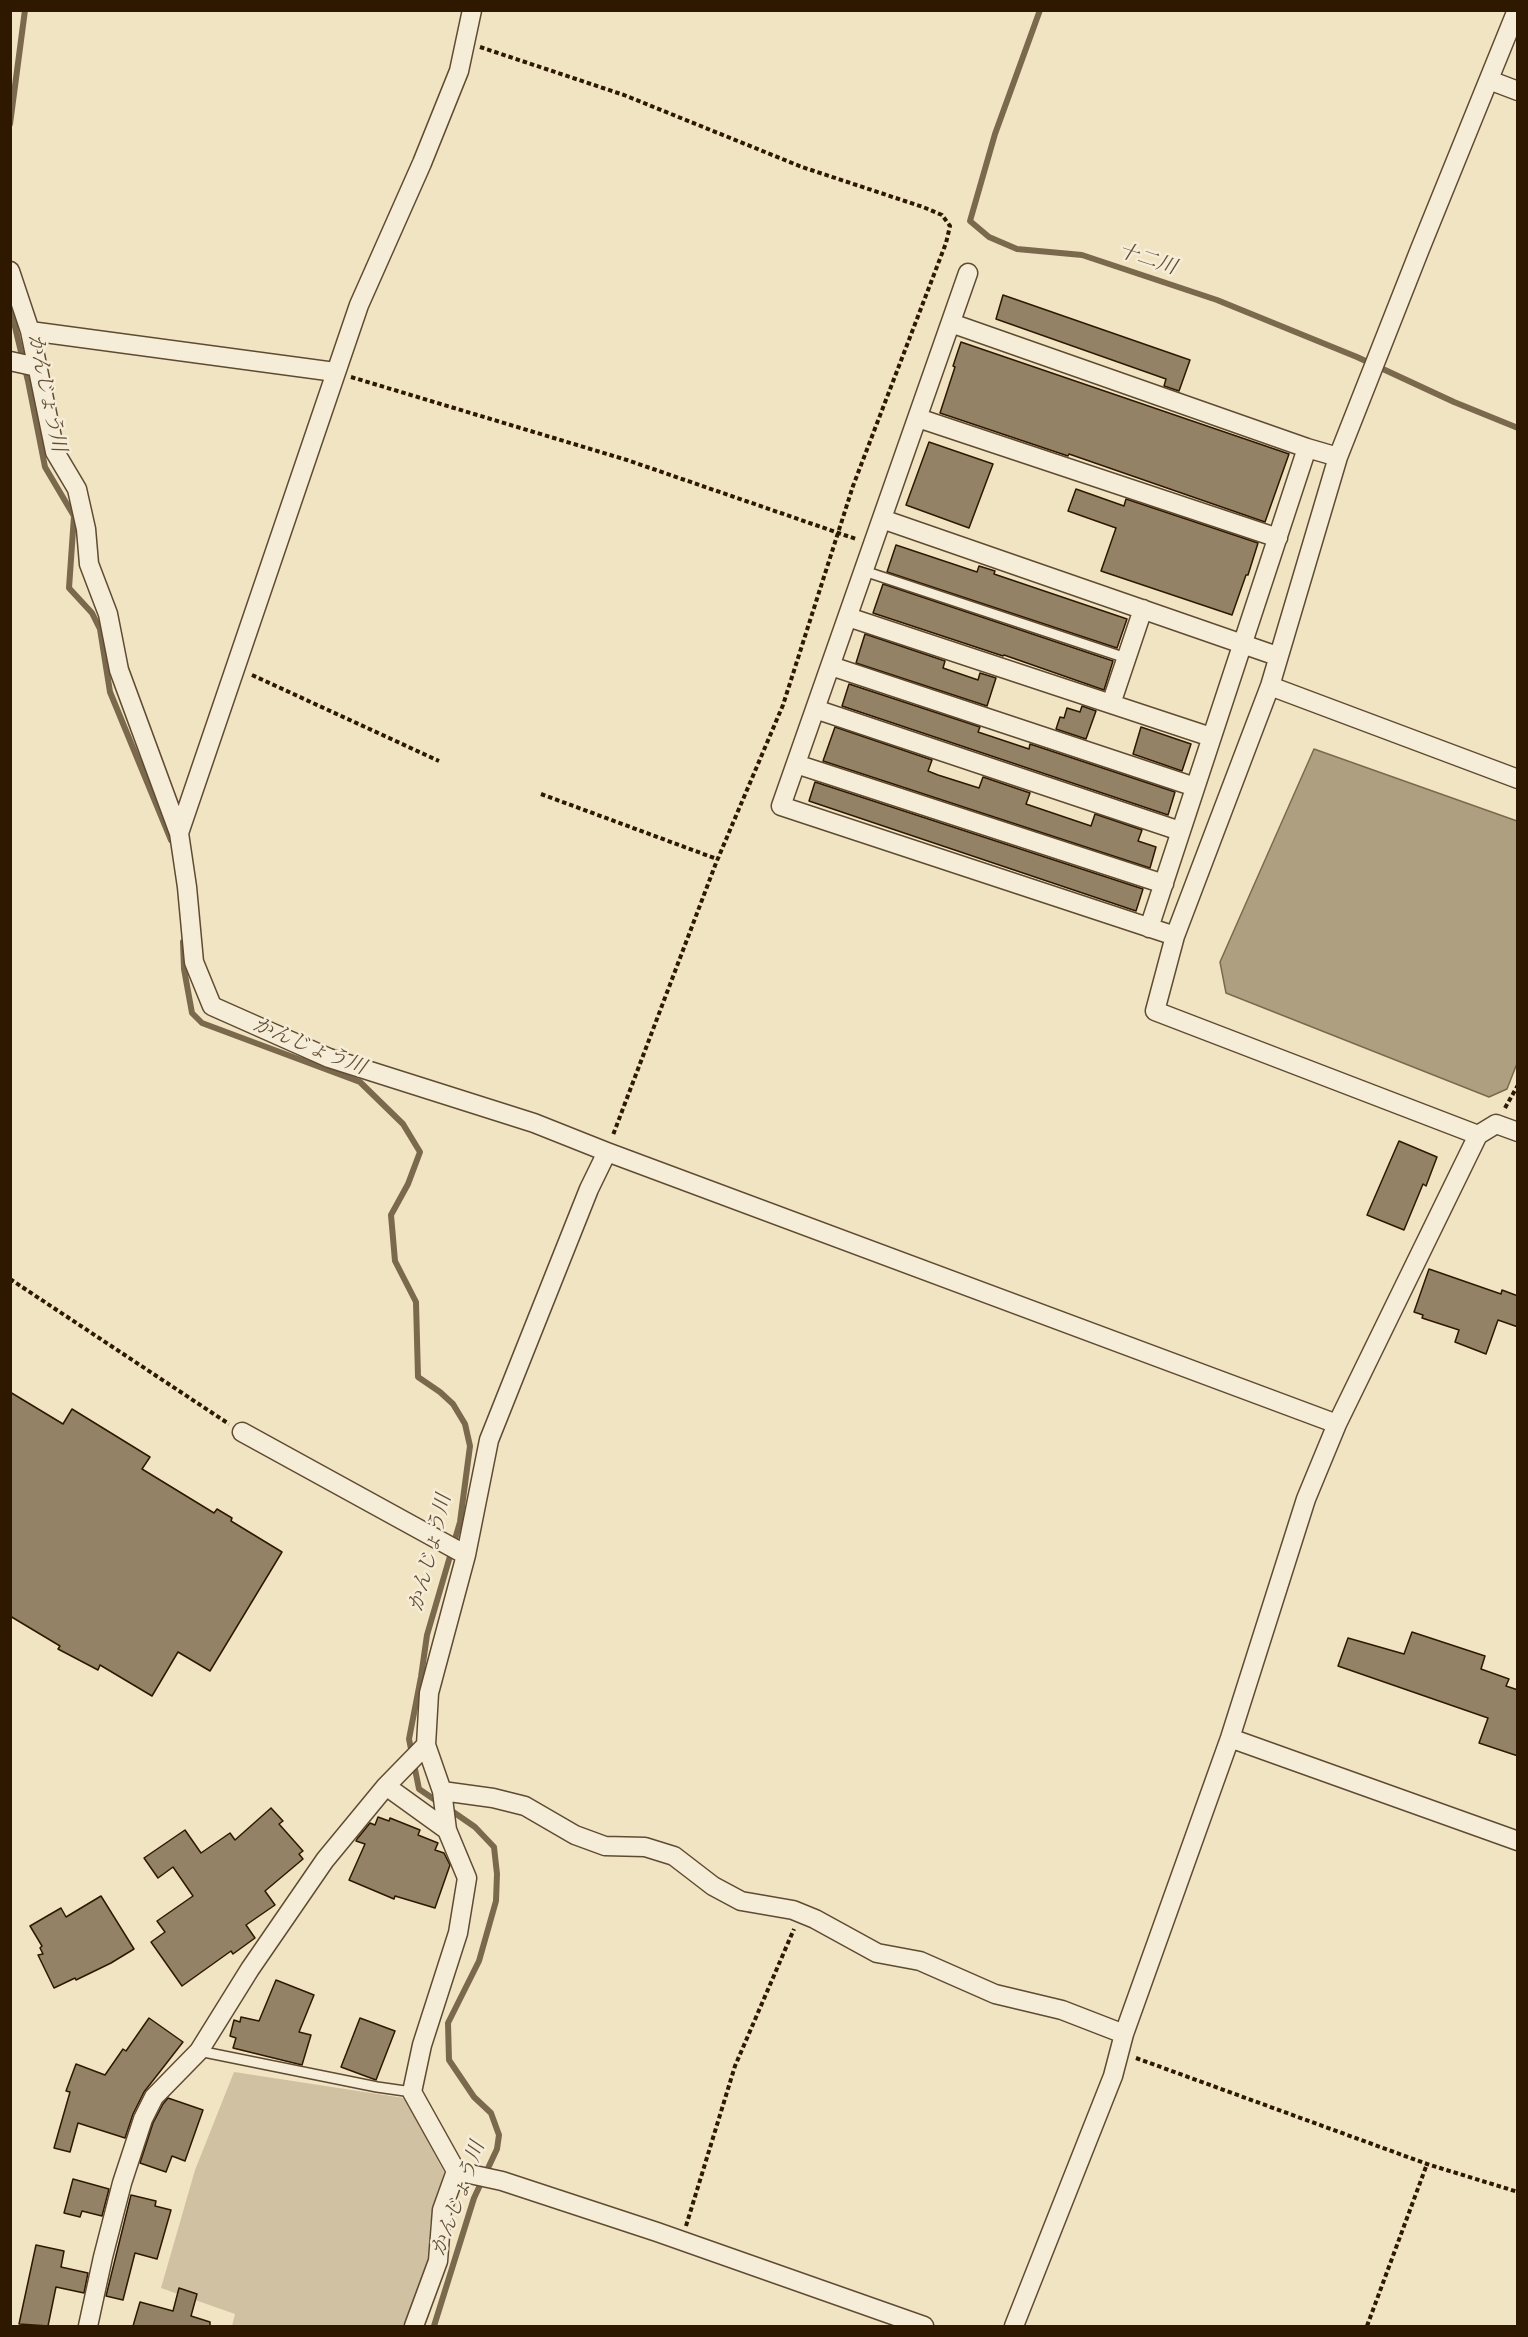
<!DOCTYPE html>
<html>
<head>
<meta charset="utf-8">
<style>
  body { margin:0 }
  #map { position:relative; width:1528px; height:2337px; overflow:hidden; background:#f1e4c3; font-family:Alegreya,serif }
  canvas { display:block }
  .frame { position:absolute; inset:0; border:12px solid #2e1800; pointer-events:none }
</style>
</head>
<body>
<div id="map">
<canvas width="1528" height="2337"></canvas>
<div class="frame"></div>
</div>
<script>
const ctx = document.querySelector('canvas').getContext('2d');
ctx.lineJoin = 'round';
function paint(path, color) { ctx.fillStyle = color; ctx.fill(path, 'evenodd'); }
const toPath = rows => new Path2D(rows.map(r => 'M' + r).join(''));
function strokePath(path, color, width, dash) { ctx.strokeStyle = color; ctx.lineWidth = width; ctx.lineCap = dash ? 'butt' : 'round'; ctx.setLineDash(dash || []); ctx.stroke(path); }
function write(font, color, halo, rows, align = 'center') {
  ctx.font = font + ' Alegreya,"Noto Serif JP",serif'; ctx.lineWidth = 5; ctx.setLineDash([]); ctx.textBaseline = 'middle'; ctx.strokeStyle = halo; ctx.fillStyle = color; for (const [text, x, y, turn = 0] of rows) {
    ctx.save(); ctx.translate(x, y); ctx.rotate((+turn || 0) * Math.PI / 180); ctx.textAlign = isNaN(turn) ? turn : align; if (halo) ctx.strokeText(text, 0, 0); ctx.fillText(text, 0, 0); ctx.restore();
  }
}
paint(toPath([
  [234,2072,404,2098,444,2172,430,2224,429,2269,406,2326,232,2326,235,2314,161,2288,195,2170]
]), '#d0c1a2');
const water = toPath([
  [1314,749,1517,821,1518,1061,1507,1089,1489,1097,1226,993,1220,962,1314,749]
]);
paint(water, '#af9f81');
strokePath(water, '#7b694d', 1.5);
strokePath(toPath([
  [1040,10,995,134,970,221,989,237,1017,249,1082,255,1217,300,1357,357,1454,402,1518,428],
  [10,124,25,10],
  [10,306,28,381,45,467,74,516,69,588,92,613,100,629,110,692,171,840],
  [183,942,184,969,192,1013,202,1023,360,1082,403,1124,420,1152,408,1184,391,1215,395,1261,416,1302,418,1377,440,1392,453,1404,465,1424,470,1446,460,1522,427,1635,421,1677,409,1739,419,1789,441,1804],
  [434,2326,474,2198,497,2149,499,2135,491,2113,474,2097,449,2060,448,2023,479,1961,496,1901,497,1874,494,1847,475,1827,449,1809]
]), '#7b694d', 6);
const building = toPath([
  [1003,295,1190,360,1179,391,1164,386,1166,379,996,319,1003,295],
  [961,342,1289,454,1265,522,1069,454,1068,456,940,413,955,367,953,366,961,342],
  [929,442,993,464,969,528,906,505,929,442],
  [1076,489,1124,506,1126,499,1258,543,1248,575,1246,575,1232,615,1101,571,1116,528,1068,511,1076,489],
  [896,545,977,572,979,566,995,571,994,574,1127,619,1117,648,887,572,896,545],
  [883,584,1113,661,1104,690,1004,655,1003,656,873,613,883,584],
  [865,634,945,661,943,668,978,680,980,673,996,678,987,706,856,663,865,634],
  [849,684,980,727,978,732,1029,749,1030,744,1175,792,1168,815,842,706,849,684],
  [1082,706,1096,711,1086,739,1056,729,1060,717,1064,718,1067,708,1080,712,1082,706],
  [835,727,932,760,928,771,938,775,979,788,983,777,1030,793,1026,804,1091,826,1095,814,1142,830,1138,841,1156,847,1150,868,823,761,835,727],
  [1141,727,1191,744,1182,771,1133,754,1141,727],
  [815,782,1143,889,1136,911,809,801,815,782],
  [1399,1141,1437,1157,1426,1186,1423,1184,1404,1230,1367,1215,1399,1141],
  [1429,1269,1501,1294,1502,1290,1518,1296,1518,1327,1498,1320,1486,1354,1455,1342,1459,1330,1422,1318,1423,1315,1414,1312,1429,1269],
  [10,1392,63,1424,72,1409,150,1457,142,1469,214,1513,217,1509,232,1518,231,1521,282,1552,210,1671,178,1652,152,1696,100,1665,98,1670,58,1649,60,1646,10,1616,10,1392],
  [1412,1632,1485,1656,1481,1669,1509,1679,1506,1686,1518,1690,1518,1756,1479,1743,1488,1718,1338,1666,1348,1638,1404,1654,1412,1632],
  [271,1808,283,1821,279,1824,303,1851,299,1854,303,1859,265,1891,275,1905,246,1925,255,1938,233,1954,231,1951,182,1986,151,1942,165,1932,157,1921,193,1896,173,1867,158,1878,144,1858,185,1830,201,1853,230,1833,235,1840,271,1808],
  [378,1817,389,1821,390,1818,420,1830,418,1835,438,1843,435,1850,444,1853,450,1865,435,1908,395,1896,394,1899,349,1880,365,1844,356,1841,357,1839,370,1823,375,1825,378,1817],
  [101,1896,134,1949,111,1963,76,1980,75,1978,54,1988,38,1955,43,1954,40,1948,42,1946,30,1926,61,1908,66,1917,101,1896],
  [276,1980,314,1995,299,2032,311,2035,302,2065,233,2048,236,2038,230,2036,234,2020,240,2022,241,2017,259,2021,276,1980],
  [149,2018,183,2042,144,2092,133,2114,125,2138,78,2123,70,2152,54,2148,70,2092,66,2091,76,2064,105,2075,123,2049,126,2051,149,2018],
  [360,2018,395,2031,376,2080,341,2067,360,2018],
  [168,2098,203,2110,185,2161,172,2156,166,2172,140,2163,153,2123,163,2104,168,2098],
  [73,2179,109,2189,102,2216,82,2211,80,2217,64,2213,73,2179],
  [131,2195,156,2201,155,2206,171,2210,157,2259,135,2253,123,2300,106,2296,131,2195],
  [36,2245,64,2251,61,2267,88,2273,84,2293,56,2287,48,2326,19,2324,36,2245],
  [179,2288,197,2294,191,2316,210,2322,210,2326,133,2326,140,2302,173,2311,179,2288]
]);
paint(building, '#938265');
strokePath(building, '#2e1800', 1.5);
const service = toPath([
  [864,571,1126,658],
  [199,2051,377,2087,412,2092]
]);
const minor = toPath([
  [1489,80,1518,91],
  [10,271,30,331,55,452,77,489,86,529,89,564,108,614,119,670,179,833,187,887,194,962,212,1006,329,1058,534,1123,607,1152,1337,1424],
  [968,273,781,806,1175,936],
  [951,323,1307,448,1338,457],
  [30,331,335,372],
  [10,361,37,367],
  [918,418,1278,538],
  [882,519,1277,656],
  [848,617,1211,737],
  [831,666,1195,787],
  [1270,686,1518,779],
  [1111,704,1143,609],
  [815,709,1180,831],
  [796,764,1164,884],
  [179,833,359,305,422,163,459,71,472,10],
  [1149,928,1307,448],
  [1478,1135,1155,1011,1175,936,1270,686,1338,457,1420,249,1517,10],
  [242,1432,466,1555],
  [1230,1738,1518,1841],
  [386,1786,447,1830,467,1878,458,1933,422,2045,412,2092,456,2171,502,2181,657,2232,924,2326],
  [442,1791,493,1798,525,1806,575,1835,605,1846,645,1847,674,1856,713,1886,741,1901,793,1910,815,1919,877,1953,920,1961,995,1994,1062,2010,1124,2034],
  [447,1830,442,1791,426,1745,429,1693,466,1555,489,1440,589,1189,607,1152],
  [88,2326,103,2257,122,2183,143,2119,154,2097,199,2051,250,1969,325,1860,386,1786,426,1745],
  [414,2326,438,2261,442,2210,456,2171],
  [1014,2326,1113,2076,1124,2034,1230,1738,1306,1499,1337,1424,1478,1135,1496,1124,1518,1132]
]);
strokePath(service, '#5f4b31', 12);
strokePath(minor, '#5f4b31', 21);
strokePath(toPath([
  [480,47,624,95,802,167,923,207,942,215,950,226,946,243,853,486,783,705,716,863,613,1135],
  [351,377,627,460,856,539],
  [252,675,439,761],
  [541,794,717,859],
  [1505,1108,1518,1085],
  [10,1279,229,1424],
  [1136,2058,1427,2164,1518,2192],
  [686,2226,735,2066,794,1929],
  [1367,2326,1427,2164]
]), '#2e1800', 4, [4.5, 3]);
strokePath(service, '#f6edd8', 9);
strokePath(minor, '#f6edd8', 18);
write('italic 20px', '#624e34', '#f6edd8', [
  ["十二川",1147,260,18],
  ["かんじょう川",46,393,78],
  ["かんじょう川",309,1047,22],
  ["かんじょう川",431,1553,-76],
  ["かんじょう川",459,2199,-70]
]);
</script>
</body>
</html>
